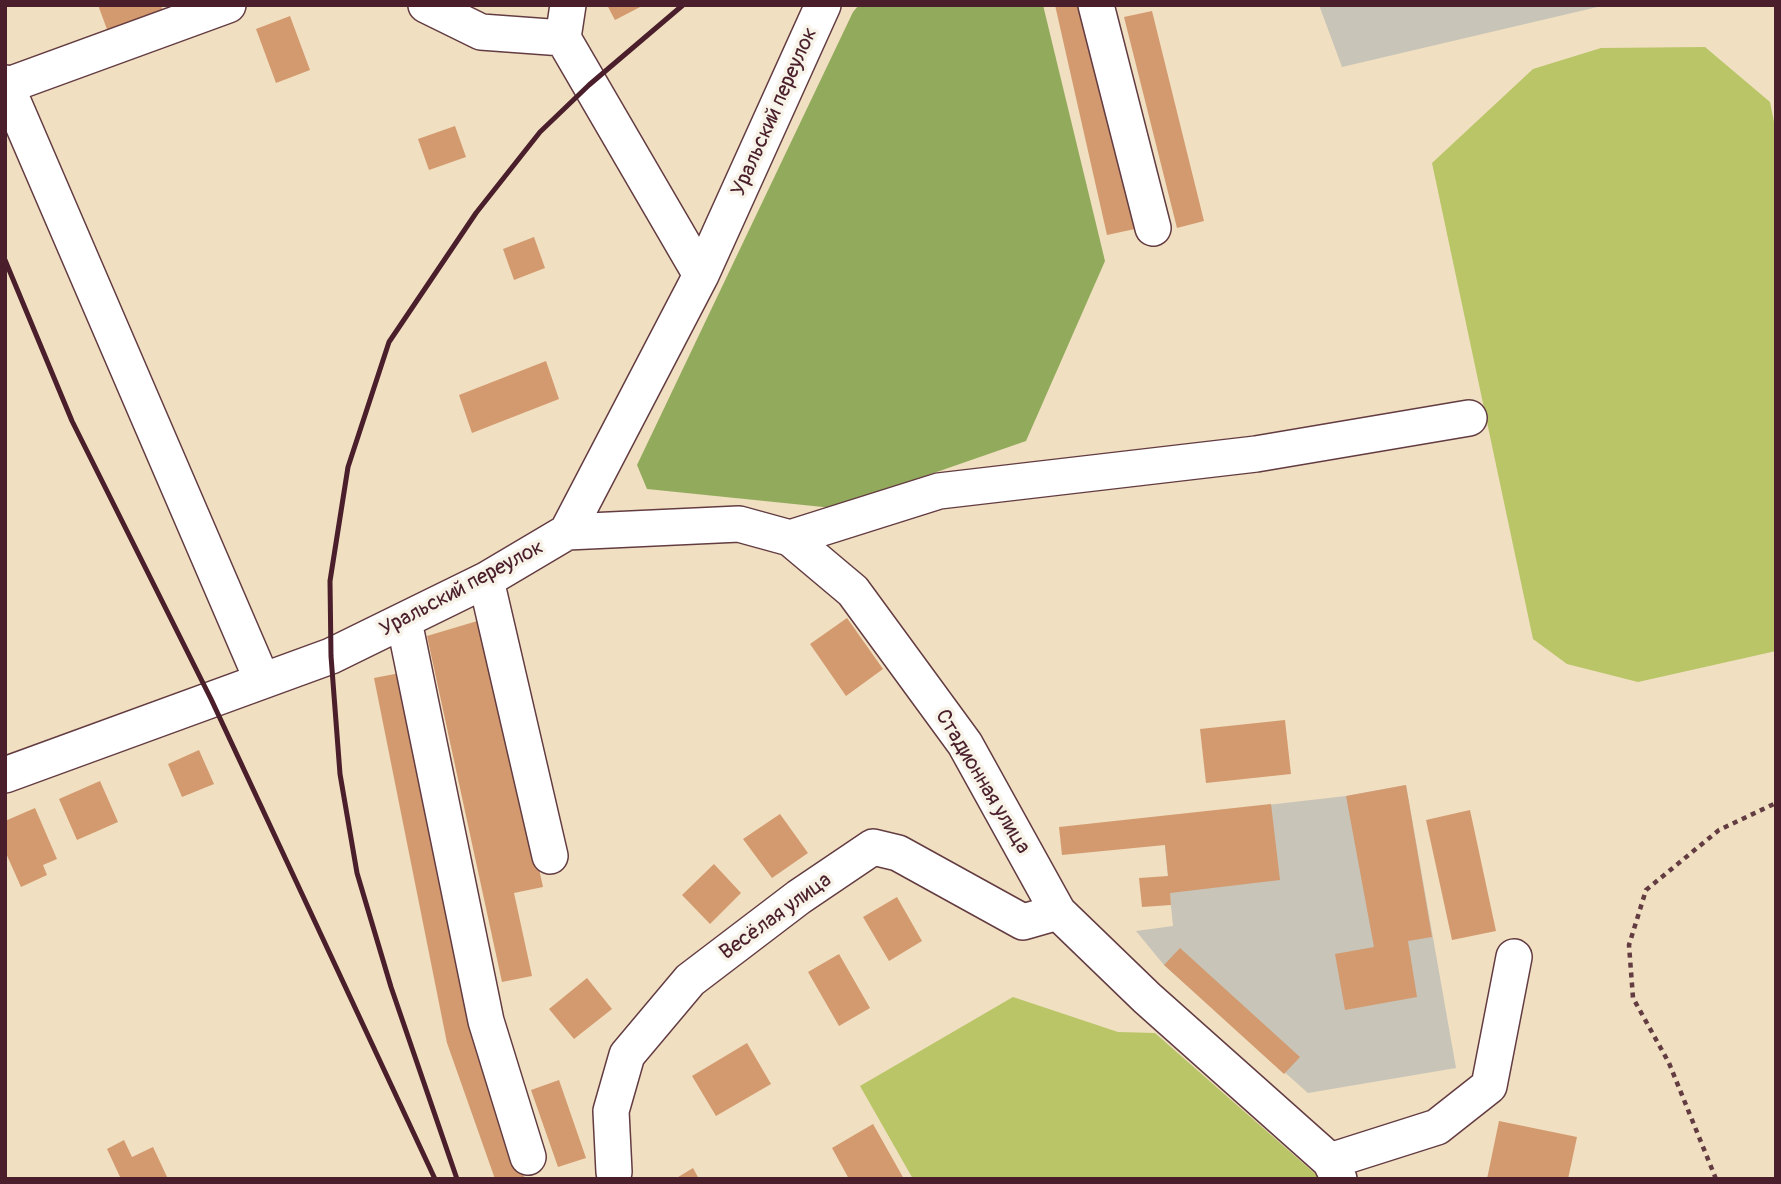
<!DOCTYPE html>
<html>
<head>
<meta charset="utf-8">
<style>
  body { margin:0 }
  #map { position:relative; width:1781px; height:1184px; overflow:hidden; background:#f0dfc1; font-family:Pangolin,sans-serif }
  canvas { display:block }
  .frame { position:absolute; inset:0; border:7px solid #4a1f2b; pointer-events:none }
</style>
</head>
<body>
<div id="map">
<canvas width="1781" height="1184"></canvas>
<div class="frame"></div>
</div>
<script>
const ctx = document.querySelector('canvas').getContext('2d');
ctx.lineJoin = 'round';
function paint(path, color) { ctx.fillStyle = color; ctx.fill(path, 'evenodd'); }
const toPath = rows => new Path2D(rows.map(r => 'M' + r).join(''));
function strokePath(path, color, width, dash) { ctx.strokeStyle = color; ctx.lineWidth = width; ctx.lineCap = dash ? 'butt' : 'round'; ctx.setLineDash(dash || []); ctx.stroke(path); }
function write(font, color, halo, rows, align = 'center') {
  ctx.font = font + ' Pangolin,sans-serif'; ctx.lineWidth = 7; ctx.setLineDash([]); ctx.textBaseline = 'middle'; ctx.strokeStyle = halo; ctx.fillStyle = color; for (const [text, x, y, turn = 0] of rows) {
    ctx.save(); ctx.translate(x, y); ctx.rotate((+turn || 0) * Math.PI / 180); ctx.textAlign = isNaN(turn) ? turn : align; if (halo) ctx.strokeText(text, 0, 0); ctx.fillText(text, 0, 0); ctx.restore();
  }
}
paint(toPath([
  [1319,5,1606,5,1342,67],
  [1406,785,1456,1068,1308,1093,1164,965,1136,931,1173,926,1162,817,1346,796]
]), '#c8c4b8');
paint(toPath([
  [1705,47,1770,102,1776,132,1776,651,1638,682,1567,664,1533,639,1432,163,1533,69,1601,48],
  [1013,997,1118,1032,1155,1033,1321,1179,913,1179,860,1086]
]), '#b9c567');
paint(toPath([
  [859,5,1043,5,1105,261,1026,441,833,508,647,489,637,465,853,12]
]), '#92aa5c');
paint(toPath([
  [98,5,161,5,163,11,108,32],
  [607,5,644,5,615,20],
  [1055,5,1084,5,1135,229,1107,235],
  [1152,11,1204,221,1177,228,1124,17],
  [290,16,310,70,276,83,256,29],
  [455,126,466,157,429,170,418,139],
  [534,237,545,268,514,280,503,249],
  [546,361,559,399,472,433,459,395],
  [847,618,883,669,846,696,810,644],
  [484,619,543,887,514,893,532,976,502,982,427,636],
  [400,673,474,1030,525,1179,495,1179,447,1043,374,678],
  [1285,720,1291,774,1206,783,1200,729],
  [199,750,214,784,182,797,168,764],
  [100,781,118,822,77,840,59,799],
  [1406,785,1432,937,1408,941,1417,997,1345,1010,1335,954,1374,947,1346,796],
  [1271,804,1280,880,1170,893,1171,905,1142,907,1139,878,1168,876,1165,845,1062,855,1059,827],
  [35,808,57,859,43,865,47,875,21,887,5,851,5,821],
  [1470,810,1496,931,1452,940,1426,820],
  [780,814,808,853,772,878,743,839],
  [714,864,741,893,710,924,682,895],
  [897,897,922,941,889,961,863,917],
  [1180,948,1300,1057,1284,1074,1164,965],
  [839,954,870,1008,839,1026,808,972],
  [587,978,612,1009,574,1039,549,1009],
  [747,1043,771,1084,716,1116,692,1076],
  [559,1080,586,1158,558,1167,531,1090],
  [1499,1121,1577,1137,1568,1179,1487,1179],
  [873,1124,904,1179,849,1179,832,1148],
  [124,1140,132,1157,153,1147,168,1179,121,1179,107,1149],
  [693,1168,699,1179,675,1179]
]), '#d39a6f');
const minor = toPath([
  [426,5,481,32,563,38],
  [568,5,563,38,701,275],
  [1096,5,1153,228],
  [5,83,262,680],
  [6,86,228,5],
  [567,532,739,524,790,538,853,591,965,744,1058,912,1147,998,1330,1161,1339,1179],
  [790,538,939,491,1256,454,1469,418],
  [486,580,550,856],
  [404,621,486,1021,528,1157],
  [5,775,331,656,486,580,567,532,701,275,823,5],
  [1330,1161,1437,1127,1489,1086,1514,957],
  [614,1172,611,1111,627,1055,690,980,799,897,873,847,898,853,1023,922,1058,912]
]);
strokePath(minor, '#633c42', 38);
strokePath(toPath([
  [1716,1179,1669,1063,1633,998,1629,945,1646,890,1719,830,1776,803]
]), '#633c42', 4.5, [5, 5]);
strokePath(minor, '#fff', 35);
strokePath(toPath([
  [5,260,72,421,211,699,435,1179],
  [457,1179,391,987,357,873,340,774,331,656,330,581,348,467,389,342,476,213,540,132,589,85,683,5]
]), '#4a1f2b', 5);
write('21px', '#4a1f2b', '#f7f3e8', [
  ["Уральский переулок",775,112,-66],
  ["Уральский переулок",462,589,-28],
  ["Стадионная улица",982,782,59],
  ["Весёлая улица",776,917,-36]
]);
</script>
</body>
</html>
